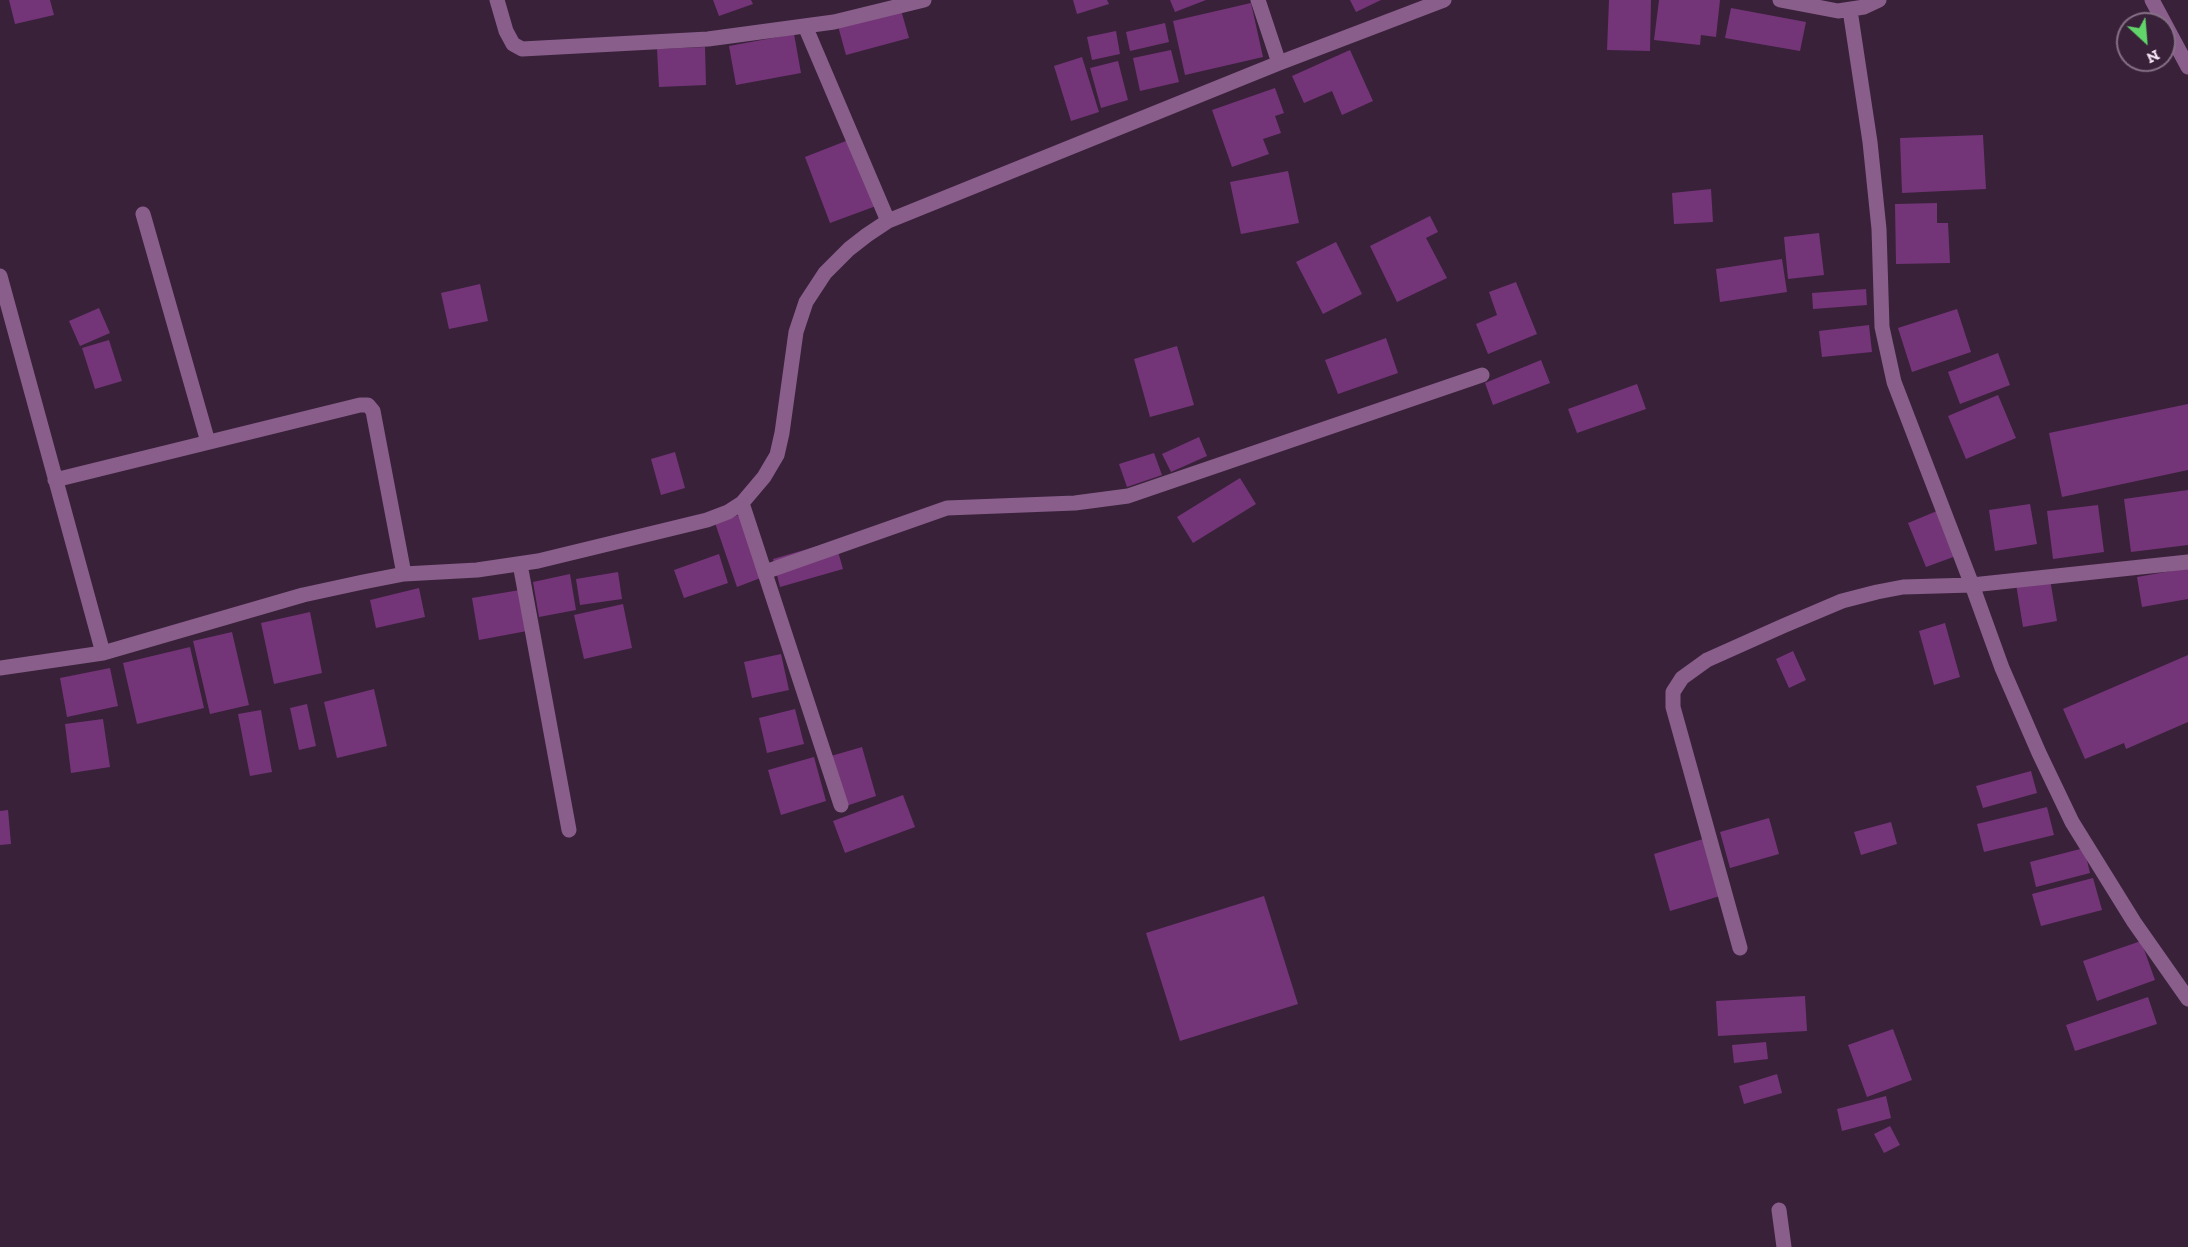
<!DOCTYPE html>
<html>
<head>
<meta charset="utf-8">
<style>
  body { margin:0 }
  #map { position:relative; width:2188px; height:1247px; overflow:hidden; background:#39213a; font-family:"Zilla Slab",serif }
  canvas { display:block }
  .north { position:absolute; left:2116px; top:12px; width:60px; height:60px; box-sizing:border-box; background:#39213a; border:2px solid #857086; border-radius:50%; rotate:154deg; font-size:16px; font-weight:700; line-height:24px; text-align:center; color:#f7e7f7 }
  .north::after { content:''; display:block; margin:auto; width:21px; height:27px; background:#61d46a; clip-path:polygon(50% 0,100% 100%,50% 72%,0 100%) }
</style>
</head>
<body>
<div id="map">
<canvas width="2188" height="1247"></canvas>
<div class="north">N</div>
</div>
<script>
const ctx = document.querySelector('canvas').getContext('2d');
ctx.lineJoin = 'round';
function paint(path, color) { ctx.fillStyle = color; ctx.fill(path, 'evenodd'); }
const toPath = rows => new Path2D(rows.map(r => 'M' + r).join(''));
function strokePath(path, color, width, dash) { ctx.strokeStyle = color; ctx.lineWidth = width; ctx.lineCap = dash ? 'butt' : 'round'; ctx.setLineDash(dash || []); ctx.stroke(path); }
paint(toPath([
  [9,0,50,0,54,15,15,24],
  [713,0,751,0,753,4,719,16],
  [1073,0,1107,0,1109,4,1077,14],
  [1170,0,1206,0,1175,12],
  [1350,0,1381,0,1356,12],
  [1609,0,1651,0,1650,51,1607,50],
  [1659,0,1720,0,1716,37,1701,35,1700,45,1654,40],
  [1251,3,1263,57,1185,75,1173,21],
  [1731,8,1806,22,1800,51,1725,38],
  [901,10,909,38,846,55,838,26],
  [1165,23,1169,42,1130,51,1126,32],
  [1116,31,1120,54,1092,60,1087,37],
  [794,34,801,73,736,85,729,46],
  [705,47,706,85,659,87,657,49],
  [1171,50,1179,82,1140,91,1133,58],
  [1350,50,1373,101,1342,115,1332,91,1304,103,1292,76],
  [1082,57,1099,112,1071,121,1054,66],
  [1118,61,1128,100,1101,108,1090,68],
  [1275,88,1284,113,1275,116,1281,133,1263,139,1269,154,1232,167,1212,110],
  [1983,135,1986,189,1902,193,1900,138],
  [851,139,876,206,830,223,805,157],
  [1288,171,1299,223,1241,234,1230,182],
  [1711,189,1713,222,1674,224,1672,193],
  [1937,203,1937,223,1948,223,1950,263,1896,264,1895,204],
  [1430,216,1438,232,1426,238,1447,278,1397,302,1370,246],
  [1819,233,1824,275,1788,279,1784,237],
  [1336,242,1362,294,1323,314,1296,262],
  [1782,259,1787,292,1720,302,1716,269],
  [1516,282,1537,334,1488,354,1476,324,1497,315,1489,292],
  [480,284,488,321,449,329,441,293],
  [1866,289,1867,305,1813,309,1812,293],
  [99,308,110,333,80,346,69,321],
  [1957,309,1971,352,1912,372,1898,328],
  [1869,325,1872,352,1822,357,1819,331],
  [1386,338,1398,373,1338,394,1325,360],
  [109,340,122,381,95,389,82,348],
  [1177,346,1194,405,1150,417,1134,359],
  [1998,353,2010,385,1960,404,1948,372],
  [1541,360,1550,383,1493,405,1485,383],
  [1637,384,1646,409,1577,433,1568,409],
  [1998,395,2016,438,1966,459,1948,416],
  [2188,404,2188,470,2062,497,2049,433],
  [1199,437,1207,456,1171,472,1162,454],
  [675,452,685,488,661,495,651,459],
  [1154,453,1162,475,1127,487,1119,464],
  [1240,478,1256,504,1193,543,1177,517],
  [2188,490,2188,545,2131,552,2124,499],
  [2030,504,2037,544,1995,551,1989,510],
  [2098,505,2104,552,2053,559,2047,511],
  [1937,511,1956,556,1926,567,1908,523],
  [742,514,763,577,737,587,715,523],
  [835,541,843,569,780,587,773,559],
  [719,554,728,583,684,598,674,570],
  [2188,568,2188,599,2142,607,2137,577],
  [618,572,622,599,580,605,576,579],
  [570,574,576,610,539,617,533,582],
  [2050,579,2057,621,2023,627,2016,584],
  [419,588,425,617,376,628,370,600],
  [520,590,527,631,479,640,472,598],
  [623,604,632,648,584,659,574,615],
  [310,612,322,673,274,684,261,623],
  [1945,623,1960,677,1934,685,1919,631],
  [232,632,249,705,210,714,193,641],
  [190,647,204,708,137,724,123,663],
  [1793,651,1806,680,1789,688,1776,659],
  [781,654,789,690,752,698,744,662],
  [2188,655,2188,722,2126,749,2124,743,2085,759,2063,709],
  [110,668,118,706,67,717,60,678],
  [374,689,387,746,337,758,324,702],
  [307,704,316,746,299,750,290,708],
  [795,709,804,744,767,753,759,718],
  [261,710,272,772,250,776,238,714],
  [103,719,110,767,71,773,65,724],
  [862,747,876,796,846,806,831,756],
  [814,757,826,801,781,815,768,770],
  [2031,771,2037,793,1983,808,1976,786],
  [903,795,915,827,845,853,833,821],
  [2047,807,2054,835,1984,852,1977,824],
  [8,810,11,844,0,845,0,811],
  [1769,818,1779,854,1730,868,1720,832],
  [1891,822,1897,844,1861,855,1854,832],
  [1703,839,1720,896,1670,911,1654,854],
  [2084,848,2090,873,2036,887,2030,862],
  [2093,878,2102,910,2041,926,2032,894],
  [1264,896,1298,1004,1180,1041,1146,933],
  [2141,941,2155,980,2097,1001,2083,961],
  [1805,996,1807,1031,1718,1036,1716,1001],
  [2148,997,2157,1024,2075,1051,2066,1025],
  [1893,1029,1912,1080,1867,1097,1848,1045],
  [1766,1042,1768,1059,1734,1063,1732,1045],
  [1777,1074,1782,1093,1744,1104,1739,1086],
  [1886,1096,1891,1118,1842,1131,1837,1109],
  [1890,1126,1900,1145,1884,1153,1874,1134]
]), '#743478');
strokePath(toPath([
  [497,0,506,31,513,44,522,49,708,39,834,22,924,0],
  [1258,0,1279,63],
  [1780,0,1838,11,1864,7,1879,0],
  [2152,0,2188,67],
  [1850,10,1870,142,1879,229,1882,327,1894,382,1972,585,2002,668,2039,753,2072,822,2134,922,2188,999],
  [805,26,888,221],
  [143,214,208,442],
  [0,276,103,653],
  [55,480,360,405,368,405,373,411,404,574],
  [742,503,841,805],
  [520,564,569,830],
  [765,572,947,508,1075,503,1128,496,1482,375],
  [0,668,103,653,303,595,363,582,404,574,477,570,538,561,707,520,728,512,742,503,764,477,777,455,782,433,796,332,806,302,825,273,849,249,867,235,888,221,1279,63,1444,0],
  [1740,948,1673,707,1673,692,1682,678,1707,660,1783,626,1842,601,1877,592,1903,587,1972,585,2188,562],
  [1779,1210,1784,1247]
]), '#895e8b', 15);
</script>
</body>
</html>
